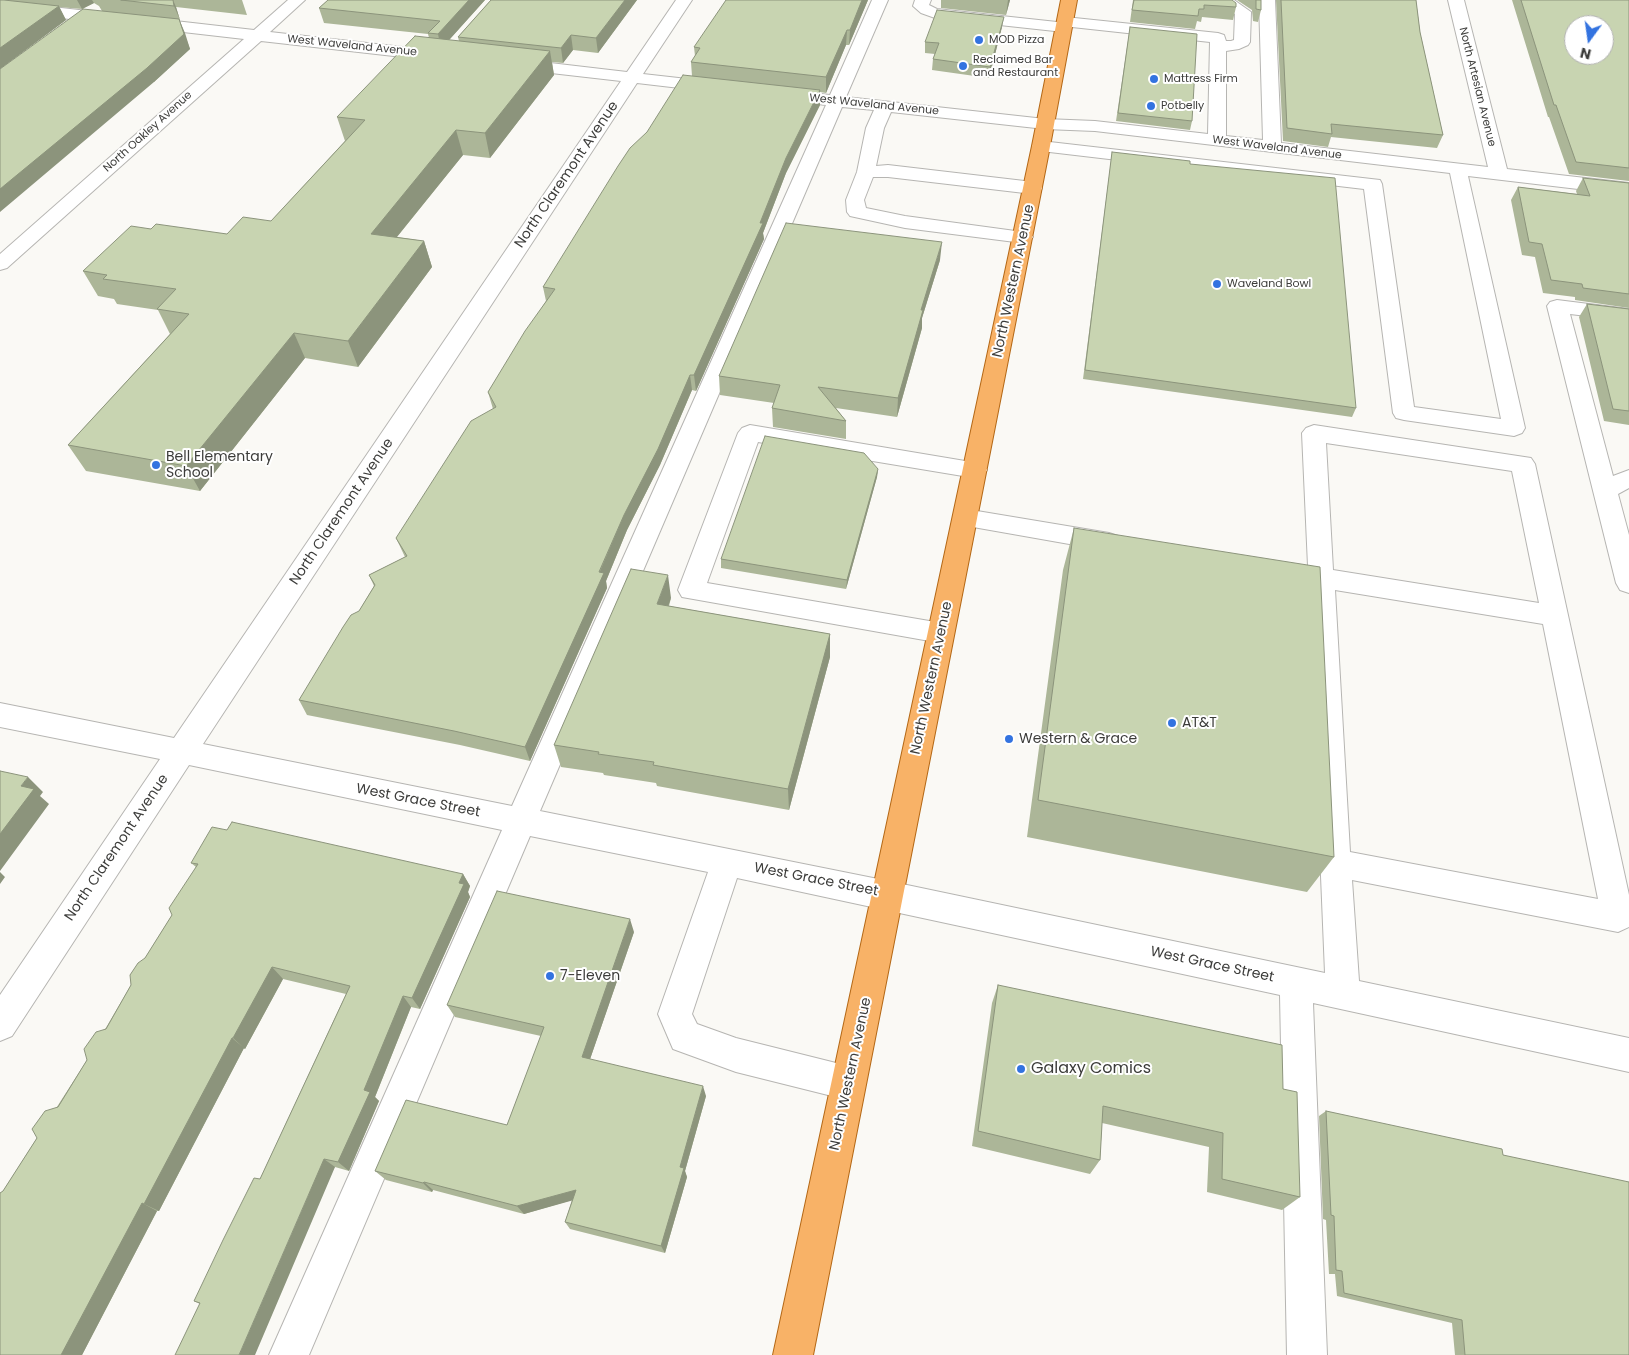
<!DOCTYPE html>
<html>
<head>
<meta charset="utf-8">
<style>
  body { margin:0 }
  #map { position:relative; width:1629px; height:1355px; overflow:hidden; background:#faf9f5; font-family:Poppins,sans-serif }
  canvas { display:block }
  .north { position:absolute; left:1564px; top:15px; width:50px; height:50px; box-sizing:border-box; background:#fff; border:1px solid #b1b1b0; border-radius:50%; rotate:194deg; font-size:14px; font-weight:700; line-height:20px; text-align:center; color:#3c3c3a }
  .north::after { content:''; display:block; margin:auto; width:18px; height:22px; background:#3373e0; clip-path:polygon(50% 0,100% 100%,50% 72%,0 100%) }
</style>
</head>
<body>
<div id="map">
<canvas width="1629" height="1355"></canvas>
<div class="north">N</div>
</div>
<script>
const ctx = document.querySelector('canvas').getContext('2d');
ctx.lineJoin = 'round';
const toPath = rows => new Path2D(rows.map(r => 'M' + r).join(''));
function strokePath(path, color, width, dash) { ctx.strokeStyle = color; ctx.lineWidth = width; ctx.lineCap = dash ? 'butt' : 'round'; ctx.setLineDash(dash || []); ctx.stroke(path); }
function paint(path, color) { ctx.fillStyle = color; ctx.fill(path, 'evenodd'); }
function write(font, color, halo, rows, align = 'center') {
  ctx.font = font + ' Poppins,sans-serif'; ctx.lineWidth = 4; ctx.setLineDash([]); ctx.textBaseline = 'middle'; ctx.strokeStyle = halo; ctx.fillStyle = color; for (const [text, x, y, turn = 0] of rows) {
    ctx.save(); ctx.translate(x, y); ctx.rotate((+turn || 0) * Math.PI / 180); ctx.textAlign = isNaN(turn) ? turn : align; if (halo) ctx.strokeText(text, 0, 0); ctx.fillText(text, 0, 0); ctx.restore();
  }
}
const minor = toPath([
  [288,0,305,0,270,32,438,51,444,53,446,56,444,59,438,61,261,41,7,268,0,270,0,254,244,39,0,11,0,1,254,30,288,0],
  [676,0,692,0,643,74,714,82,720,83,722,87,720,91,714,92,637,83,203,744,512,806,826,105,784,100,778,99,776,95,778,91,784,90,830,95,872,0,888,0,846,97,1045,119,1095,121,1208,134,1210,42,1072,27,1070,30,1064,32,935,18,921,13,913,6,915,0,931,0,929,5,937,9,1057,22,1059,19,1065,17,1218,33,1224,35,1226,41,1231,41,1234,40,1235,14,1224,7,1198,5,1193,3,1190,0,1234,0,1251,12,1250,42,1248,45,1239,49,1226,51,1226,136,1263,140,1259,0,1275,0,1281,143,1488,167,1448,0,1464,0,1507,169,1629,183,1629,195,1468,176,1525,428,1522,433,1514,436,1404,420,1396,418,1393,413,1364,189,1041,151,1035,150,1032,146,1035,142,1041,141,1380,180,1382,184,1414,407,1501,419,1450,173,1095,131,1045,129,891,112,884,128,876,166,888,165,1033,182,1040,184,1042,188,1040,192,1033,194,888,177,873,177,864,200,866,208,905,216,1030,233,1033,237,1030,241,1023,243,905,228,850,216,847,212,846,200,857,172,866,128,874,110,842,107,540,811,888,881,1325,973,1309,585,1295,582,1291,575,1295,568,1308,566,1302,433,1306,428,1314,425,1531,458,1535,464,1629,895,1629,927,1618,932,1352,880,1359,981,1629,1038,1629,1072,1313,1003,1327,1355,1287,1355,1280,995,737,878,692,1014,697,1024,736,1038,848,1066,860,1071,865,1083,860,1095,848,1100,736,1072,673,1049,658,1014,708,872,530,836,309,1355,269,1355,502,830,189,765,12,1036,0,1041,0,995,160,759,0,727,0,703,174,738,621,81,516,69,510,67,508,64,510,61,516,59,627,72,676,0],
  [1326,443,1512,471,1539,603,1333,570,1326,443],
  [1335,590,1543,624,1598,899,1350,852,1335,590],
  [1557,300,1629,309,1629,321,1570,314,1613,476,1629,470,1629,488,1618,494,1629,535,1629,593,1620,590,1616,583,1547,306,1550,302,1557,300],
  [750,425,983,464,987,470,983,476,975,478,758,442,707,583,941,623,950,626,954,633,950,640,941,643,682,597,678,590,738,433,742,428,750,425],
  [965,509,1109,533,1118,536,1122,542,1118,548,1109,551,956,524,953,518,956,512,965,509]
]);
const major = toPath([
  [1061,0,1077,0,1050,146,813,1355,773,1355,1032,146,1061,0]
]);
strokePath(minor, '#b6b5b2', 2);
strokePath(major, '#b46816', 2);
paint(minor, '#fff');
paint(major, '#f8b267');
paint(toPath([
  [0,0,242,0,247,15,176,7,180,20,179,20,190,49,154,82,102,11,99,6,94,3,82,9,59,7,66,20,0,69],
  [328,0,485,0,449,40,459,41,458,37,491,0,637,0,598,53,573,50,563,63,552,62,554,75,490,158,463,155,397,237,424,241,432,267,358,367,305,358,200,491,86,471,68,445,170,334,158,310,117,304,114,299,98,296,83,271,151,229,227,234,271,221,345,141,337,117,429,38,428,34,324,23,319,8],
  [868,0,849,45,846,45,826,93,820,92,820,105,786,173,763,233,764,239,696,391,692,390,660,465,627,530,606,581,607,588,530,761,460,745,307,715,299,700,359,611,374,586,369,575,405,557,396,538,493,409,488,392,546,301,543,287,647,132,692,76,691,62,695,56,694,47],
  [941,0,1010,0,1006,15,941,8],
  [1133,0,1232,0,1236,7,1233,20,1202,17,1201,22,1197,21,1195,29,1130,22],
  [1237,0,1261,0,1261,10,1258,22,1253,21,1252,10],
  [1276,0,1416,0,1420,32,1443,135,1437,148,1331,137,1328,147,1283,141],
  [1512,0,1629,0,1629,181,1569,174,1549,117,1548,117],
  [1002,27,989,78,932,70,933,59,935,54,925,53,925,42],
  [1130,27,1192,121,1190,130,1116,121],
  [1112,152,1356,408,1352,417,1083,379,1111,161],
  [1583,178,1629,183,1629,308,1575,300,1575,297,1543,293,1535,257,1522,255,1511,200,1518,187,1577,194,1576,191],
  [940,260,922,318,922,328,897,417,836,408,846,421,846,439,773,427,772,408,774,403,720,395,719,376],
  [1587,304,1629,309,1629,425,1604,421,1579,317],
  [878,469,877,477,846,589,721,568,721,559],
  [1074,528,1334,857,1307,892,1027,837,1063,570],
  [671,598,669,606,830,634,830,657,789,810,657,786,656,783,604,775,603,773,561,767,554,745],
  [191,863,463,874,470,886,468,892,470,897,420,1009,411,1007,375,1097,379,1101,349,1171,335,1167,200,1304,194,1301,260,1179,346,994,283,979,245,1049,244,1048,159,1211,157,1211,82,1355,0,1355,3,1191,87,1060,131,985,145,958,172,915,196,867],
  [634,932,590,1059,706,1096,685,1171,687,1177,665,1253,570,1229,565,1222,572,1200,524,1214,433,1190,432,1192,386,1180,375,1171,507,1125,541,1036,455,1017,447,1005],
  [998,985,1283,1089,1300,1197,1282,1210,1207,1192,1209,1147,1102,1123,1100,1160,1090,1174,972,1146,992,1003],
  [1326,1111,1503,1155,1629,1355,1455,1355,1452,1323,1337,1296,1335,1274,1329,1274,1326,1220,1323,1219,1319,1116]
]), '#acb698');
paint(toPath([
  [77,0,92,0,94,3,82,9],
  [173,0,176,7,180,20,174,6],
  [469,0,485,0,441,49,438,34],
  [625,0,637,0,598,53,596,38],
  [862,0,868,0,849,45,850,30],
  [1008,0,1010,0,1006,15],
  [59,6,66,20,0,69,0,48],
  [1004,17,1002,27,989,78,990,67],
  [179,19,185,33,190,49,154,82,0,212,0,189],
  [847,30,846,45,826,93,826,77],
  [571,35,573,50,563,63,561,48],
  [550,51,554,75,490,158,485,133],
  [820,90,820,105,786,173,763,233,764,239,696,391,694,375,760,223,786,158],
  [456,130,463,155,379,259,371,234],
  [424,241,432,267,358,367,348,341],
  [942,242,940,260,922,318,922,328,897,417,898,398,921,310],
  [294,333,305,358,200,491,186,466],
  [690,375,692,390,660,465,627,530,606,581,607,588,530,761,525,747,624,515],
  [878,469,877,477,846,589,847,580],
  [668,575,671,598,661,627,657,604],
  [830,634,830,657,789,810,788,789],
  [28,777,43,792,40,796,49,804,0,871,0,834,21,786],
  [0,872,5,877,0,884],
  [463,874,470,886,468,892,470,897,420,1009,412,998],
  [630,919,634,932,587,1068,582,1057],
  [272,967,283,979,245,1049,233,1038],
  [403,996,411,1007,375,1097,379,1101,349,1171,338,1162,364,1090],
  [232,1038,244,1048,159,1211,144,1204],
  [703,1086,706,1096,685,1171,687,1177,665,1253,661,1246,680,1167],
  [324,1159,335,1167,255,1355,239,1355],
  [424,1182,433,1190,432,1192,423,1183],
  [576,1190,581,1198,524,1214,517,1206],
  [142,1203,157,1211,82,1355,61,1355]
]), '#8c947c');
const building = toPath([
  [0,0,4,0,59,6,0,48,0,0],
  [121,0,173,0,174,6,121,0],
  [328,0,469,0,438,34,428,33,440,21,319,8,328,0],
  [491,0,625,0,596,38,571,35,561,48,458,37,491,0],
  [726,0,862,0,850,30,847,30,826,77,691,62,700,48,694,47,726,0],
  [1134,0,1232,0,1236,3,1236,7,1204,5,1204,9,1199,9,1198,16,1132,10,1134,0],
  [1256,0,1261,0,1261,10,1256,9,1256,0],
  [1281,0,1416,0,1420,32,1443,135,1331,124,1332,134,1287,128,1281,0],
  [1521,0,1629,0,1629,168,1576,162,1556,105,1554,105,1521,0],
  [1574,25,1604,25,1604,55,1574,55,1574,25],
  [83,9,179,19,184,34,147,68,0,189,0,69,83,9],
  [937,10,1004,17,990,67,933,59,939,43,925,42,937,10],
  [1130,27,1197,34,1192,121,1118,113,1130,27],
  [415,36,550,51,485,133,456,130,371,234,424,241,348,341,294,333,186,466,68,445,189,314,157,309,176,289,103,279,107,275,83,271,131,226,151,229,156,224,227,234,243,217,271,221,365,120,337,117,415,36],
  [683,75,820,90,786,158,760,223,763,223,694,375,690,375,658,449,624,515,599,572,604,573,525,747,454,731,299,700,343,627,351,615,359,611,375,585,369,575,407,556,396,538,471,421,496,407,488,392,525,331,555,289,543,287,618,166,630,148,647,132,683,75],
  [1112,152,1190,161,1190,164,1335,178,1356,408,1085,370,1112,152],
  [1583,178,1629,183,1629,294,1583,288,1582,284,1551,280,1542,244,1529,242,1518,187,1590,196,1583,178],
  [786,223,942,242,921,310,923,310,898,398,818,387,846,421,772,408,780,385,719,376,786,223],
  [1587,304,1629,309,1629,411,1613,409,1587,304],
  [765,436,864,453,878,469,847,580,721,559,765,436],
  [1074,528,1320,567,1334,857,1038,800,1074,528],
  [631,569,668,575,657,604,830,634,788,789,653,765,654,762,598,754,599,752,554,745,631,569],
  [0,771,28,777,21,786,34,789,0,834,0,771],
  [232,822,463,874,459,883,464,884,412,998,403,996,364,1090,370,1092,338,1162,324,1159,239,1355,175,1355,200,1303,194,1301,223,1240,254,1178,260,1179,350,986,272,967,233,1038,232,1038,144,1204,142,1203,61,1355,0,1355,0,1193,3,1191,37,1138,32,1129,45,1111,58,1107,87,1060,84,1049,96,1032,106,1029,131,985,130,975,138,963,145,958,172,915,169,908,198,864,191,863,212,827,227,830,232,822],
  [497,891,630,919,582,1057,703,1086,680,1167,684,1168,661,1246,565,1222,576,1190,517,1206,424,1182,423,1183,375,1171,406,1100,507,1125,544,1027,447,1005,497,891],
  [998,985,1282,1045,1283,1089,1297,1092,1300,1197,1222,1179,1223,1133,1103,1106,1100,1160,978,1131,998,985],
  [1326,1111,1502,1149,1503,1155,1629,1182,1629,1355,1465,1355,1462,1320,1344,1293,1342,1271,1336,1270,1334,1216,1331,1215,1326,1111]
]);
paint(building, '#c8d4b1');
strokePath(building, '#8c947c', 1);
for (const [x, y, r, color] of [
  [979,40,5,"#3373e0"],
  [963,66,5,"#3373e0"],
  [1154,79,5,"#3373e0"],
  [1151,106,5,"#3373e0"],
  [1217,284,5,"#3373e0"],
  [156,465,5,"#3373e0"],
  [1172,723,5,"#3373e0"],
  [1009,739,5,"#3373e0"],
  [550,976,5,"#3373e0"],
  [1021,1069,5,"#3373e0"]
]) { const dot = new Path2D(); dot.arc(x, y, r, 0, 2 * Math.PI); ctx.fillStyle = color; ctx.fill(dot); strokePath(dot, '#fff', 2); }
write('11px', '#3c3c3a', '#fff', [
  ["MOD Pizza",989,40],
  ["Reclaimed Bar",973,60],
  ["and Restaurant",973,73],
  ["Mattress Firm",1164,79],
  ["Potbelly",1161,106],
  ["Waveland Bowl",1227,284]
], 'left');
write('11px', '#3c3c3a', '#fff', [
  ["West Waveland Avenue",352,46,6],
  ["North Artesian Avenue",1477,87,76],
  ["West Waveland Avenue",874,105,6],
  ["North Oakley Avenue",148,132,-42],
  ["West Waveland Avenue",1277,148,7]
]);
write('14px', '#3c3c3a', '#fff', [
  ["North Claremont Avenue",567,175,-56],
  ["North Western Avenue",1014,281,-78],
  ["North Claremont Avenue",342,512,-56],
  ["North Western Avenue",932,678,-78],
  ["West Grace Street",418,801,11],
  ["North Claremont Avenue",117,848,-56],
  ["West Grace Street",816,880,11],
  ["West Grace Street",1212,965,12],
  ["North Western Avenue",851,1074,-78]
]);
write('14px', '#3c3c3a', '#fff', [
  ["Bell Elementary",166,457],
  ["School",166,473],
  ["AT&T",1182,723],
  ["Western & Grace",1019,739],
  ["7-Eleven",560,976]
], 'left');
write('16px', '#3c3c3a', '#fff', [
  ["Galaxy Comics",1031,1069]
], 'left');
</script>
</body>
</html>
